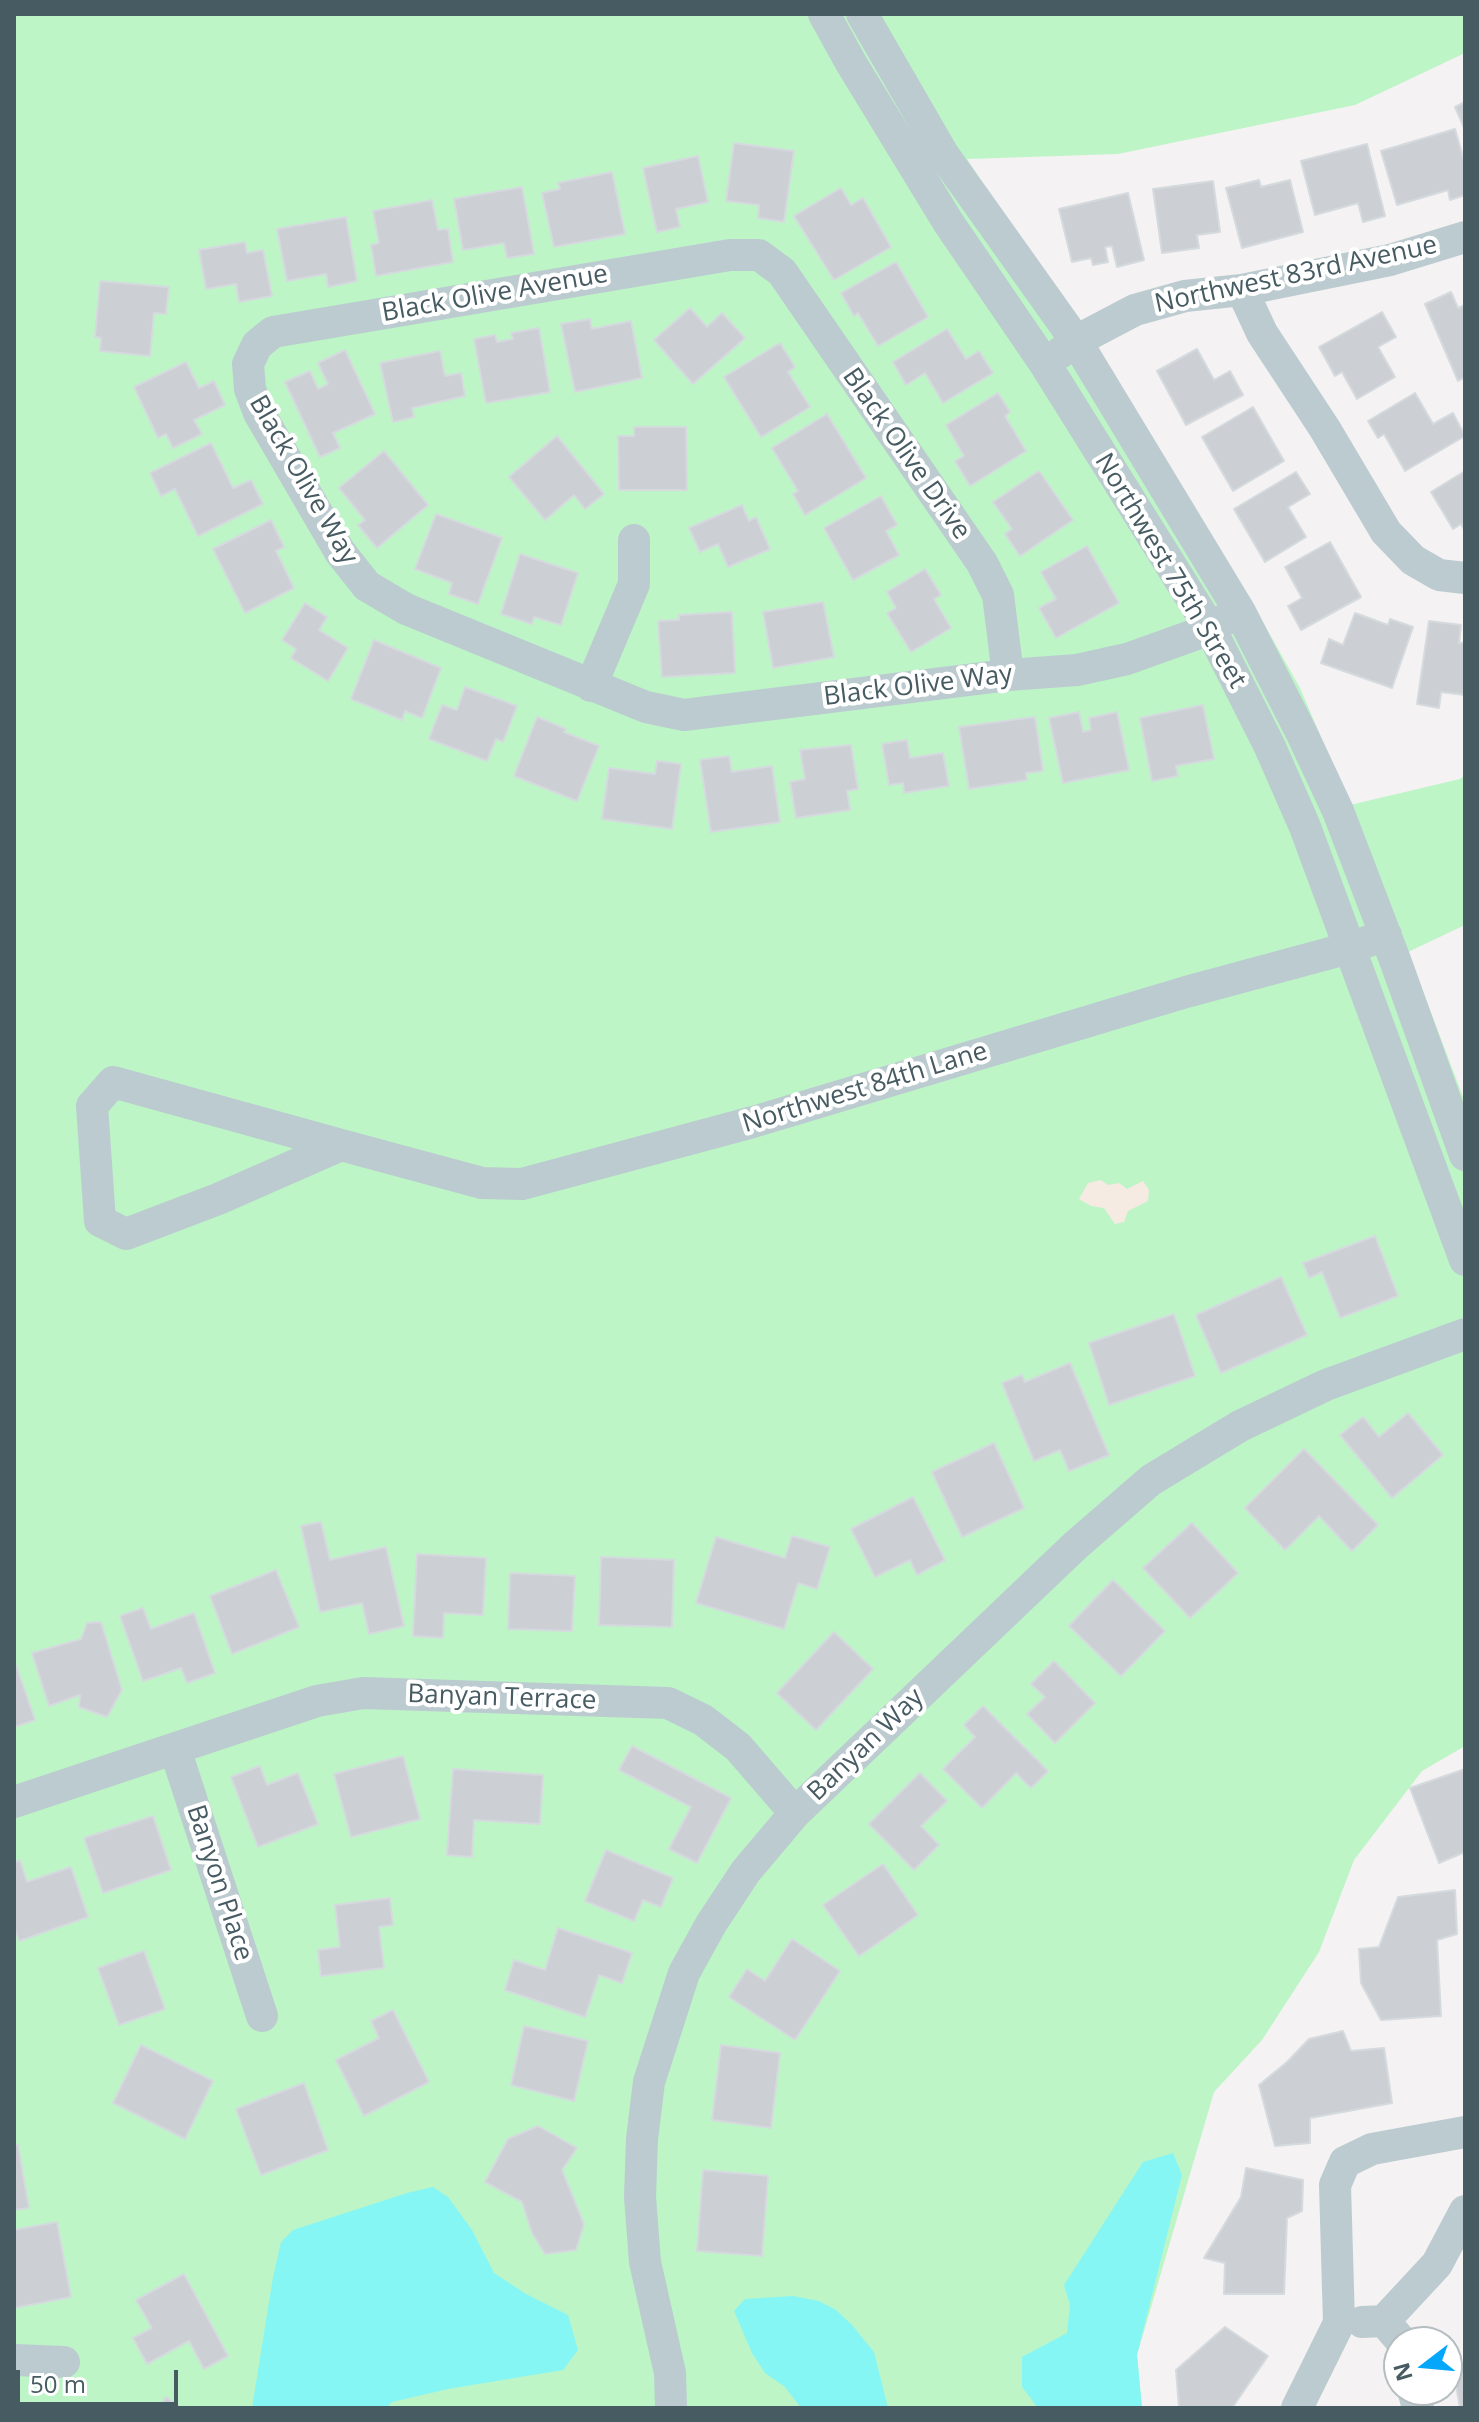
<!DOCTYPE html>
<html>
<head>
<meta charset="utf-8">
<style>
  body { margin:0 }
  #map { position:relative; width:1479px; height:2422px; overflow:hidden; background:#f4f2f2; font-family:"Open Sans",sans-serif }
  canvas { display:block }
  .frame { position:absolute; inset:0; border:16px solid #475b62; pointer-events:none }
  .north { position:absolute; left:1383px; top:2326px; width:80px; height:80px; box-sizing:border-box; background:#fff; border:2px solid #b5bdc0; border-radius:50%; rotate:254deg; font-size:22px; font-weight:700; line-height:32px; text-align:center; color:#475b62 }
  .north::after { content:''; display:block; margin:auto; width:28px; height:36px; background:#05a7fb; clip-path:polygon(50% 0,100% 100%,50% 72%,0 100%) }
  .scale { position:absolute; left:16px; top:2370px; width:162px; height:36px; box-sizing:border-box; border:4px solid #475b62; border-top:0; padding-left:10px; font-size:24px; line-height:28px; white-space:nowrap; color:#475b62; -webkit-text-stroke:6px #fff; paint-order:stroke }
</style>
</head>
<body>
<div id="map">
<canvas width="1479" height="2422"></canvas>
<div class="frame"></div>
<div class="north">N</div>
<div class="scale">50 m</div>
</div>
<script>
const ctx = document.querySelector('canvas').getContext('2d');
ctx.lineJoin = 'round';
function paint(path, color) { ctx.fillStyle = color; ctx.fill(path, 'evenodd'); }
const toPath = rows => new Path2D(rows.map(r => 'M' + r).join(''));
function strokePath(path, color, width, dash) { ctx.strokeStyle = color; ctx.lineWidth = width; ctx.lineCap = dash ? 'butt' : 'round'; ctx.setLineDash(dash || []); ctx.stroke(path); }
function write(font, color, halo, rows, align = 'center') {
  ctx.font = font + ' "Open Sans",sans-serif'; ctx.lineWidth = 8; ctx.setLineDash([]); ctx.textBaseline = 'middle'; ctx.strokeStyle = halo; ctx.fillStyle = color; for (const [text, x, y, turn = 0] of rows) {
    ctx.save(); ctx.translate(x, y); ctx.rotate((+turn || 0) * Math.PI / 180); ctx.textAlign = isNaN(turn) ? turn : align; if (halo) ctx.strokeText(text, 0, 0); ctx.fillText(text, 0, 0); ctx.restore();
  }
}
paint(toPath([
  [14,14,1465,14,1465,53,1355,105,1118,154,967,159,1250,599,1300,688,1350,805,1460,779,1465,775,1465,925,1408,952,1465,1102,1465,1746,1422,1771,1354,1860,1319,1952,1262,2040,1214,2092,1137,2355,1142,2408,14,2408]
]), '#bdf5c7');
paint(toPath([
  [1101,1180,1108,1185,1119,1183,1127,1189,1143,1181,1149,1190,1148,1201,1128,1211,1124,1222,1115,1224,1104,1208,1091,1206,1079,1199,1088,1183]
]), '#f6ebe2');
paint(toPath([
  [1173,2153,1182,2175,1137,2355,1142,2408,1038,2408,1022,2387,1022,2357,1067,2333,1070,2305,1064,2285,1143,2162],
  [433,2187,448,2197,472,2230,494,2273,526,2294,568,2315,578,2350,563,2370,448,2389,392,2402,386,2408,252,2408,273,2277,281,2242,293,2230,407,2193],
  [793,2296,819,2301,836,2310,852,2325,874,2352,888,2408,801,2408,785,2387,765,2373,752,2353,734,2311,745,2299]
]), '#86f6f5');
const building = toPath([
  [1465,102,1465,130,1455,107,1465,102],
  [1455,129,1465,164,1465,195,1450,200,1448,190,1397,205,1381,151,1455,129],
  [734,143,794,151,784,222,758,218,759,205,726,201,734,143],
  [1367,144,1385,216,1363,222,1358,203,1315,215,1301,161,1367,144],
  [698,156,708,202,676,209,680,227,657,232,643,168,698,156],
  [612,172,625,234,554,247,542,193,560,189,558,183,612,172],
  [1259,180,1261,187,1290,180,1303,232,1242,248,1226,188,1259,180],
  [1213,181,1220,232,1197,235,1199,248,1162,253,1153,189,1213,181],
  [522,187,534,254,507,258,504,243,463,250,454,199,522,187],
  [841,188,851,205,863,198,891,247,834,280,794,216,841,188],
  [1128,193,1144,260,1117,267,1112,246,1105,247,1108,262,1093,265,1091,258,1072,262,1059,209,1128,193],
  [432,200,438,230,448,229,453,262,376,276,371,245,379,243,373,211,432,200],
  [346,217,357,281,328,287,326,274,287,281,277,229,346,217],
  [245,242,247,253,263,250,272,296,239,302,236,284,206,289,199,250,245,242],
  [896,262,928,317,878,346,858,313,854,316,841,293,896,262],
  [100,281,169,287,166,314,154,313,150,356,100,351,101,338,95,337,100,281],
  [1451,292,1458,308,1465,305,1465,377,1458,381,1425,304,1451,292],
  [690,308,707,327,722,313,745,338,693,384,654,340,690,308],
  [1382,312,1396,337,1378,347,1395,377,1357,399,1342,372,1335,376,1319,347,1382,312],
  [590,319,592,329,631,321,642,378,575,392,561,324,590,319],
  [539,328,550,392,486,403,474,339,495,335,497,342,513,339,511,333,539,328],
  [947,329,966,359,979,351,993,373,943,403,925,373,906,385,893,362,947,329],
  [780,343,795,367,788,372,810,407,761,437,724,377,780,343],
  [1197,349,1214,380,1230,371,1243,395,1186,425,1157,371,1197,349],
  [345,350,375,414,333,433,340,448,320,457,285,382,310,371,318,389,328,384,318,363,345,350],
  [440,351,445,376,461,373,465,396,412,408,414,417,393,422,380,363,440,351],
  [186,362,199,388,214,381,225,405,194,420,202,434,173,448,166,434,158,438,134,387,186,362],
  [998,393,1010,412,1005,416,1026,451,970,486,955,461,964,456,946,425,998,393],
  [1415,393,1433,424,1453,413,1465,436,1405,471,1384,434,1378,438,1368,421,1415,393],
  [1253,407,1284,461,1233,491,1202,437,1253,407],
  [827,414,866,478,805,515,793,494,798,491,772,448,827,414],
  [634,427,686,427,687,490,619,490,618,436,634,436,634,427],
  [557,436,604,494,585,509,574,495,545,520,509,477,557,436],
  [211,443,233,488,251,480,263,504,198,536,175,489,161,496,150,473,211,443],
  [384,451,428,505,377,548,358,525,365,520,339,488,384,451],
  [1039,471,1073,520,1020,556,1005,534,1012,529,993,502,1039,471],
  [1465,471,1465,531,1461,524,1453,529,1431,492,1465,471],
  [1296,472,1310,494,1288,507,1306,537,1265,562,1234,509,1296,472],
  [881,496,897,525,886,531,899,555,853,580,824,528,881,496],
  [742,505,749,521,756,517,770,549,728,567,718,544,700,552,689,528,742,505],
  [436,514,502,538,478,604,449,594,452,583,415,569,436,514],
  [271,520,284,547,276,551,294,588,245,613,213,549,271,520],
  [1330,542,1361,597,1301,630,1288,606,1302,598,1285,567,1330,542],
  [1087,546,1119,603,1056,638,1039,608,1056,599,1041,572,1087,546],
  [520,554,578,573,561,625,534,617,532,624,501,614,520,554],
  [925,569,941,595,934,599,951,628,911,652,887,613,896,608,887,592,925,569],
  [823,602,834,657,773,668,763,612,823,602],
  [305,603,327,617,319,630,348,648,328,681,291,658,296,649,282,640,305,603],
  [732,612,735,673,662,677,658,621,679,620,679,615,732,612],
  [1355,613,1388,625,1390,619,1413,627,1392,688,1321,663,1329,639,1343,645,1355,613],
  [1429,621,1461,625,1459,643,1465,643,1465,695,1441,692,1439,708,1417,704,1429,621],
  [374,640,441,668,422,718,405,711,402,720,351,699,374,640],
  [465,687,517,706,503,742,496,739,487,761,429,739,442,705,457,710,465,687],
  [1203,705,1214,759,1176,766,1178,776,1152,781,1140,718,1203,705],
  [1079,712,1083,732,1091,730,1089,718,1117,712,1129,770,1063,783,1049,718,1079,712],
  [537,717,566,729,564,732,599,746,577,801,514,776,537,717],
  [1035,717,1043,771,1026,773,1027,780,969,789,959,727,1035,717],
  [907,740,910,758,943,753,949,786,904,793,903,783,889,785,882,744,907,740],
  [851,745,858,789,847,791,850,810,796,818,790,782,805,779,800,750,851,745],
  [729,756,732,772,772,766,780,822,711,832,700,760,729,756],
  [657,761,681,764,672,829,602,819,609,768,655,774,657,761],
  [1375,1236,1398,1296,1340,1318,1322,1272,1309,1278,1303,1263,1375,1236],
  [1281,1277,1307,1335,1221,1373,1196,1315,1281,1277],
  [1174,1314,1195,1376,1109,1405,1089,1343,1174,1314],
  [1070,1363,1109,1455,1069,1471,1060,1450,1034,1461,1002,1383,1022,1375,1025,1382,1070,1363],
  [1408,1413,1443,1455,1392,1498,1340,1435,1363,1417,1379,1437,1408,1413],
  [994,1443,1024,1508,962,1537,932,1472,994,1443],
  [1304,1449,1378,1525,1352,1551,1319,1516,1285,1550,1245,1508,1304,1449],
  [913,1497,945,1560,917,1575,910,1560,875,1577,851,1529,913,1497],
  [321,1522,330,1560,386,1547,404,1626,369,1634,362,1603,320,1612,301,1526,321,1522],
  [1192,1523,1238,1573,1190,1618,1143,1568,1192,1523],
  [792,1536,830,1547,817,1589,798,1583,784,1629,696,1603,716,1537,785,1558,792,1536],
  [417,1554,486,1558,483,1615,444,1613,443,1638,413,1636,417,1554],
  [601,1557,674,1560,672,1627,599,1625,601,1557],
  [276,1570,299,1627,232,1654,210,1596,276,1570],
  [510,1573,575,1576,572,1631,508,1629,510,1573],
  [1113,1580,1165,1631,1121,1676,1069,1626,1113,1580],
  [143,1608,151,1629,194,1613,215,1673,187,1683,181,1668,143,1681,120,1616,143,1608],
  [101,1622,122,1690,107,1717,79,1707,80,1695,49,1706,32,1653,81,1639,87,1623,101,1622],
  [834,1632,873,1669,816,1730,777,1693,834,1632],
  [1054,1661,1095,1703,1055,1743,1027,1714,1045,1697,1031,1684,1054,1661],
  [16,1665,35,1720,14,1727,14,1666,16,1665],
  [983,1706,1048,1771,1031,1788,1016,1773,982,1808,943,1769,975,1737,964,1725,983,1706],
  [632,1746,731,1798,697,1863,669,1849,691,1807,619,1770,632,1746],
  [403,1756,420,1819,351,1837,334,1774,403,1756],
  [260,1766,267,1785,298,1773,318,1824,258,1847,231,1777,260,1766],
  [453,1769,543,1775,540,1824,474,1820,472,1857,447,1855,453,1769],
  [1465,1769,1465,1852,1439,1863,1410,1788,1465,1769],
  [920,1773,947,1801,921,1826,939,1845,914,1870,869,1824,920,1773],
  [153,1816,171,1870,103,1893,84,1838,153,1816],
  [606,1850,673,1878,661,1907,643,1900,634,1921,585,1901,606,1850],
  [20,1860,27,1882,71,1867,88,1917,19,1941,14,1926,14,1863,20,1860],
  [883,1864,918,1915,859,1956,823,1905,883,1864],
  [1455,1890,1457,1934,1437,1940,1441,2016,1381,2020,1361,1983,1359,1949,1379,1947,1398,1897,1455,1890],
  [390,1898,393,1925,379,1927,384,1968,321,1976,318,1950,340,1947,335,1905,390,1898],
  [558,1928,632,1953,622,1983,599,1975,585,2017,505,1990,514,1960,545,1970,558,1928],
  [792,1939,840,1971,795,2040,729,1997,747,1969,765,1981,792,1939],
  [144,1951,165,2009,119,2025,98,1968,144,1951],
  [393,2010,429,2082,364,2116,336,2060,379,2038,371,2021,393,2010],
  [524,2026,588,2041,574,2101,511,2085,524,2026],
  [1343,2031,1351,2051,1384,2048,1392,2103,1310,2118,1310,2143,1275,2146,1259,2085,1287,2062,1309,2039,1343,2031],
  [141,2045,213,2081,185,2139,113,2103,141,2045],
  [721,2045,780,2053,771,2128,712,2120,721,2045],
  [304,2083,328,2150,261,2175,236,2109,304,2083],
  [538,2126,577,2148,562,2170,584,2224,576,2250,545,2254,532,2233,522,2202,485,2182,508,2139,538,2126],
  [14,2145,18,2145,29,2208,14,2210,14,2145],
  [1246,2168,1303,2180,1302,2211,1287,2218,1284,2294,1224,2294,1225,2263,1204,2258,1241,2197,1246,2168],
  [703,2170,768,2176,762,2256,697,2251,703,2170],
  [57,2222,71,2297,14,2308,14,2230,57,2222],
  [184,2274,228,2356,204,2369,189,2341,147,2364,133,2338,152,2328,136,2300,184,2274],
  [1225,2327,1268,2356,1232,2408,1179,2408,1176,2370,1225,2327],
  [1465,2365,1465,2408,1460,2408,1453,2368,1465,2365],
  [166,2397,181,2408,159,2408,166,2397]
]);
paint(building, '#ccd0d5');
strokePath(building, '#d5dade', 2);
strokePath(toPath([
  [824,14,851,63,948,222,1045,364,1210,628,1270,747,1305,827,1465,1260],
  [862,14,943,154,1076,341,1240,612,1302,734,1338,811,1395,960,1465,1155],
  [1242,290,1262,333,1325,429,1386,532,1413,560,1439,575,1465,578],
  [1060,353,1076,341,1135,310,1185,296,1242,290,1390,260,1465,237],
  [1008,675,998,595,982,563,782,272,759,255,730,255,273,332,257,345,248,364,250,389,259,413,340,552,367,586,406,609,646,707,684,715,1008,675,1077,670,1127,659,1194,635,1240,612],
  [591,686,634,584,634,540],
  [341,1145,113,1082,92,1106,100,1221,126,1234,218,1199,341,1145,482,1183,522,1184,753,1122,1186,992,1349,948,1386,935],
  [175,1749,262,2016],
  [14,1802,317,1701,363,1693,668,1703,703,1720,738,1747,795,1813],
  [1384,2321,1437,2264,1465,2211],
  [1362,2322,1384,2321,1402,2342],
  [14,2360,64,2362],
  [1413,2390,1418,2408],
  [671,2408,670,2373,645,2262,640,2197,642,2139,649,2082,684,1973,711,1924,746,1871,795,1813,1076,1545,1151,1480,1240,1426,1326,1385,1465,1334],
  [1297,2408,1339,2323,1335,2185,1345,2162,1372,2149,1465,2132]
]), '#bccbd0', 32);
write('26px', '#475b62', '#fff', [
  ["Northwest 83rd Avenue",1296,275,-12],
  ["Black Olive Avenue",495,294,-10],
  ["Black Olive Drive",906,454,55],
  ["Black Olive Way",303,480,60],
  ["Northwest 75th Street",1170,571,59],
  ["Black Olive Way",918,686,-7],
  ["Northwest 84th Lane",865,1088,-17],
  ["Banyan Terrace",502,1698,2],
  ["Banyan Way",866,1745,-44],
  ["Banyon Place",219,1883,72]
]);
</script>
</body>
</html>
